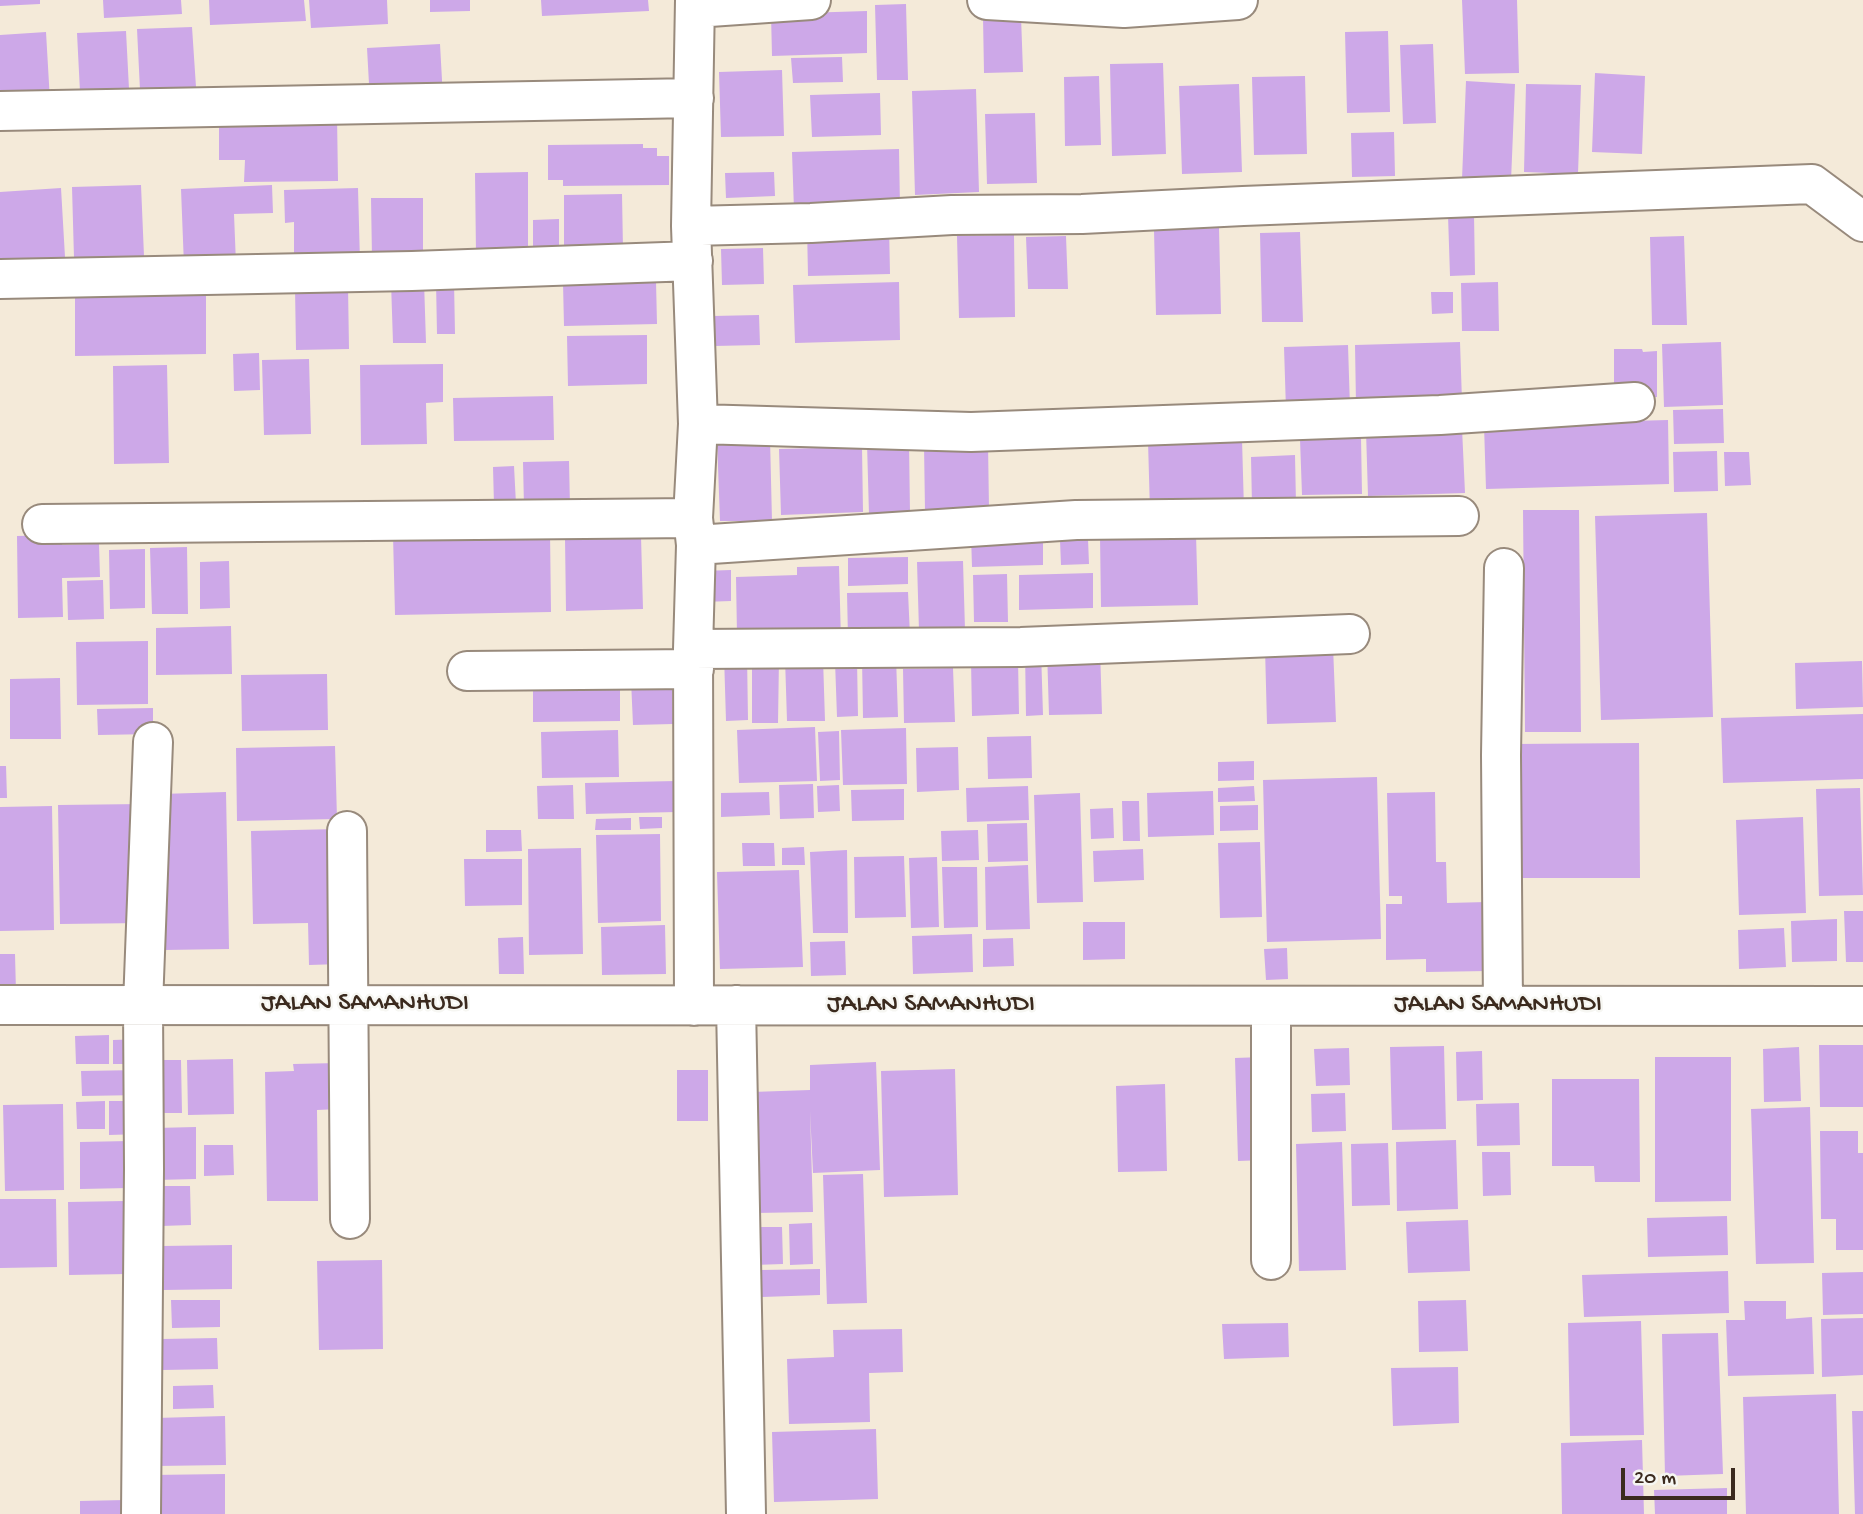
<!DOCTYPE html>
<html>
<head>
<meta charset="utf-8">
<style>
  body { margin:0 }
  #map { position:relative; width:1863px; height:1514px; overflow:hidden; background:#f4ead9; font-family:"Gochi Hand",sans-serif }
  canvas { display:block }
  .scale { position:absolute; left:1621px; top:1468px; width:114px; height:32px; box-sizing:border-box; border:4px solid #3b2a1e; border-top:0; padding-left:9px; font-size:21px; line-height:24px; white-space:nowrap; color:#3b2a1e; -webkit-text-stroke:5px #f6f6f2; paint-order:stroke }
</style>
</head>
<body>
<div id="map">
<canvas width="1863" height="1514"></canvas>
<div class="scale">20 m</div>
</div>
<script>
const ctx = document.querySelector('canvas').getContext('2d');
ctx.lineJoin = 'round';
function paint(path, color) { ctx.fillStyle = color; ctx.fill(path, 'evenodd'); }
const toPath = rows => new Path2D(rows.map(r => 'M' + r).join(''));
function strokePath(path, color, width, dash) { ctx.strokeStyle = color; ctx.lineWidth = width; ctx.lineCap = dash ? 'butt' : 'round'; ctx.setLineDash(dash || []); ctx.stroke(path); }
function write(font, color, halo, rows, align = 'center') {
  ctx.font = font + ' "Gochi Hand",sans-serif'; ctx.lineWidth = 5; ctx.setLineDash([]); ctx.textBaseline = 'middle'; ctx.strokeStyle = halo; ctx.fillStyle = color; for (const [text, x, y, turn = 0] of rows) {
    ctx.save(); ctx.translate(x, y); ctx.rotate((+turn || 0) * Math.PI / 180); ctx.textAlign = isNaN(turn) ? turn : align; if (halo) ctx.strokeText(text, 0, 0); ctx.fillText(text, 0, 0); ctx.restore();
  }
}
paint(toPath([
  [0,0,40,0,40,4,0,6],
  [103,0,181,0,182,14,104,18],
  [209,0,304,0,306,21,210,25],
  [309,0,387,0,388,24,311,28],
  [430,0,470,0,470,11,430,12],
  [541,0,648,0,649,11,542,16],
  [1462,0,1517,0,1519,73,1465,74],
  [906,4,908,80,877,80,875,5],
  [867,11,867,53,772,56,771,14],
  [1021,16,1023,72,984,73,983,17],
  [192,27,196,87,140,90,137,29],
  [126,31,129,89,80,92,77,33],
  [1388,31,1390,112,1347,113,1345,32],
  [46,32,50,101,0,104,0,35],
  [440,44,443,98,370,102,367,48],
  [1433,44,1436,123,1403,124,1400,45],
  [842,57,843,82,793,83,791,58],
  [1163,63,1166,154,1112,156,1110,64],
  [782,70,784,136,721,137,719,72],
  [1595,73,1645,76,1642,154,1592,152],
  [1099,76,1101,145,1065,146,1064,77],
  [1305,76,1307,154,1254,155,1252,77],
  [1466,81,1515,84,1511,181,1462,179],
  [1239,84,1242,172,1182,174,1179,86],
  [1526,84,1581,85,1578,174,1524,172],
  [976,89,979,192,915,195,912,91],
  [880,93,881,135,812,137,810,95],
  [1035,113,1037,183,987,184,985,114],
  [337,116,338,181,244,182,245,160,219,160,219,118],
  [1394,132,1395,176,1352,177,1351,133],
  [643,144,643,148,657,148,657,156,669,156,669,185,563,186,563,180,548,180,548,145],
  [899,149,900,208,794,210,792,152],
  [528,172,528,253,476,254,475,173],
  [774,172,775,196,726,198,725,173],
  [141,185,144,256,74,258,72,187],
  [272,185,273,213,234,214,236,264,184,266,181,189],
  [61,188,65,257,0,261,0,192],
  [358,188,360,262,294,264,294,222,285,223,284,190],
  [622,194,623,250,564,250,564,195],
  [371,198,423,198,423,257,372,258],
  [1474,214,1475,275,1450,276,1448,215],
  [559,219,559,249,533,250,533,220],
  [889,225,890,274,808,276,807,227],
  [1219,228,1221,314,1156,315,1154,230],
  [1300,232,1303,322,1262,322,1260,233],
  [1014,235,1015,317,959,318,957,236],
  [1066,236,1068,289,1028,289,1026,237],
  [1684,236,1687,325,1652,325,1650,237],
  [763,248,764,284,722,285,721,249],
  [424,281,426,343,393,343,391,282],
  [436,281,454,281,455,334,437,334],
  [656,281,657,324,564,326,563,283],
  [899,282,900,340,795,343,793,285],
  [1498,282,1499,331,1462,331,1461,283],
  [348,286,349,349,296,350,295,287],
  [206,292,206,354,75,356,75,293],
  [1431,292,1453,292,1453,313,1432,314],
  [759,315,760,345,714,346,713,316],
  [647,335,647,384,568,386,567,336],
  [1460,342,1462,401,1356,404,1355,345],
  [1721,342,1723,405,1664,407,1662,344],
  [1348,345,1350,408,1286,410,1284,347],
  [1614,349,1642,349,1643,352,1657,351,1657,397,1637,397,1614,385],
  [259,353,260,390,234,391,233,354],
  [309,359,311,434,264,435,262,360],
  [443,364,443,402,426,403,427,444,361,445,360,365],
  [167,365,169,463,114,464,113,366],
  [553,396,554,440,454,441,453,398],
  [1723,409,1724,443,1674,444,1673,410],
  [1668,420,1669,484,1486,489,1484,425],
  [1462,428,1465,493,1368,496,1366,431],
  [1361,437,1362,494,1302,495,1300,439],
  [770,438,772,521,720,521,717,439],
  [1242,439,1244,510,1150,512,1148,441],
  [909,442,910,514,869,515,867,443],
  [988,443,989,509,925,511,924,445],
  [862,447,863,512,781,515,779,449],
  [1717,451,1718,491,1674,492,1673,452],
  [1724,452,1749,452,1751,485,1725,486],
  [1295,455,1296,504,1252,505,1251,457],
  [569,461,570,507,524,507,523,462],
  [514,466,516,504,494,505,493,467],
  [1523,510,1579,510,1581,732,1525,732],
  [1707,513,1713,717,1601,720,1595,516],
  [550,532,551,612,395,615,393,535],
  [1043,533,1043,565,972,567,971,535],
  [1196,534,1198,605,1101,607,1100,536],
  [62,535,62,545,99,544,100,577,62,578,63,617,18,618,17,536],
  [641,536,643,609,566,611,565,538],
  [1088,539,1089,564,1061,565,1060,540],
  [187,547,188,614,152,614,150,548],
  [145,549,145,608,110,609,109,550],
  [908,557,908,584,848,586,848,558],
  [229,561,230,608,200,609,200,562],
  [963,561,965,630,919,631,917,562],
  [839,566,841,641,737,635,736,577,797,575,797,567],
  [731,570,731,601,703,602,702,571],
  [1093,573,1093,608,1019,610,1019,575],
  [1007,574,1008,622,974,622,973,575],
  [103,580,104,619,68,620,67,581],
  [908,592,910,636,848,637,847,593],
  [231,626,232,674,156,675,156,628],
  [148,641,148,704,77,705,76,642],
  [1333,646,1336,722,1267,724,1265,648],
  [1100,648,1102,714,1049,715,1047,650],
  [1025,650,1041,650,1043,715,1026,716],
  [747,654,748,720,726,721,724,655],
  [896,657,898,717,863,718,862,658],
  [752,658,779,658,778,723,752,723],
  [785,658,823,658,825,721,787,721],
  [1018,659,1019,714,972,716,971,660],
  [857,660,858,716,837,717,835,661],
  [1862,661,1863,707,1796,709,1795,663],
  [953,668,955,722,904,723,903,669],
  [327,674,328,730,242,731,241,675],
  [620,675,620,721,533,722,533,676],
  [60,678,61,739,10,739,10,679],
  [631,680,672,680,673,724,633,725],
  [153,708,153,734,98,735,97,709],
  [1863,714,1863,779,1723,783,1721,718],
  [815,727,817,781,739,783,737,730],
  [906,728,907,784,843,785,841,730],
  [618,730,619,777,542,778,541,732],
  [839,731,840,780,820,781,818,732],
  [1031,736,1032,778,988,779,987,737],
  [1639,743,1640,878,1514,878,1514,744],
  [335,746,337,819,237,821,236,748],
  [958,747,959,790,917,792,916,748],
  [1254,761,1254,780,1218,781,1218,762],
  [0,766,6,766,7,798,0,798],
  [1377,777,1381,939,1267,942,1263,780],
  [676,781,677,812,586,814,585,783],
  [813,784,814,818,780,819,779,785],
  [573,785,574,819,538,819,537,786],
  [839,785,840,811,818,812,817,786],
  [1028,786,1029,820,967,822,966,788],
  [1254,786,1255,801,1218,802,1218,788],
  [1860,788,1863,895,1819,896,1816,789],
  [904,789,904,820,852,821,851,790],
  [1213,791,1214,835,1148,837,1147,793],
  [226,792,229,949,164,950,161,794],
  [769,792,770,815,721,817,721,793],
  [1435,792,1436,862,1446,862,1447,903,1487,902,1488,971,1426,972,1426,959,1386,960,1386,904,1402,904,1402,896,1389,896,1387,793],
  [1080,793,1083,902,1037,903,1034,795],
  [1122,801,1139,801,1140,841,1123,841],
  [142,804,144,923,60,924,58,805],
  [1258,805,1258,830,1220,831,1220,806],
  [52,806,54,930,0,931,0,807],
  [1113,808,1114,838,1091,839,1090,809],
  [639,817,662,817,662,828,640,829],
  [1803,817,1806,913,1739,915,1736,820],
  [631,818,631,830,595,830,596,819],
  [1027,823,1028,861,988,862,987,824],
  [338,829,341,964,309,965,308,923,253,924,251,831],
  [486,830,521,830,522,851,486,852],
  [978,830,979,860,942,861,941,831],
  [660,834,661,921,598,923,596,835],
  [1260,842,1262,917,1220,918,1218,843],
  [742,843,774,843,775,866,743,866],
  [804,847,805,865,782,865,782,848],
  [581,848,583,954,529,955,528,849],
  [1143,849,1144,880,1094,882,1093,851],
  [847,850,848,933,813,933,810,852],
  [904,856,906,917,855,918,854,857],
  [937,857,939,927,911,928,909,858],
  [464,859,522,859,522,905,465,906],
  [1028,865,1030,929,986,930,985,867],
  [942,867,977,867,978,927,944,928],
  [799,870,803,967,720,969,717,872],
  [1844,911,1863,911,1863,962,1846,962],
  [1837,919,1837,961,1792,962,1791,921],
  [1083,922,1125,922,1125,959,1083,960],
  [665,925,666,974,602,975,601,927],
  [1784,928,1786,967,1739,969,1738,930],
  [972,934,973,972,913,974,912,936],
  [523,937,524,974,499,974,498,938],
  [1013,938,1014,966,983,967,983,939],
  [845,941,846,975,811,976,810,942],
  [1287,948,1288,979,1266,980,1264,949],
  [0,954,15,954,16,992,0,992],
  [109,1035,109,1064,76,1064,75,1036],
  [143,1039,143,1064,113,1064,113,1040],
  [1819,1045,1863,1045,1863,1107,1820,1107],
  [1444,1046,1446,1129,1392,1130,1390,1047],
  [1799,1047,1801,1101,1764,1102,1763,1049],
  [1349,1048,1350,1085,1316,1086,1314,1049],
  [1482,1051,1483,1100,1457,1101,1456,1052],
  [1262,1057,1265,1160,1238,1161,1235,1058],
  [1655,1057,1731,1057,1731,1201,1655,1202],
  [233,1059,234,1114,188,1115,187,1060],
  [156,1060,181,1060,182,1113,157,1113],
  [876,1062,880,1170,813,1173,810,1111,813,1212,755,1213,752,1092,810,1090,810,1065],
  [338,1063,339,1109,317,1110,318,1201,267,1201,265,1072,294,1071,293,1064],
  [955,1069,958,1195,884,1197,881,1071],
  [140,1070,141,1095,82,1096,81,1071],
  [677,1070,708,1070,708,1121,677,1121],
  [1552,1079,1639,1079,1640,1182,1595,1182,1594,1166,1552,1166],
  [1165,1084,1167,1171,1118,1172,1116,1086],
  [1345,1093,1346,1131,1312,1132,1311,1094],
  [105,1101,105,1129,77,1129,76,1102],
  [109,1101,141,1101,141,1134,109,1135],
  [1519,1103,1520,1145,1477,1146,1476,1104],
  [63,1104,64,1190,5,1191,3,1105],
  [1810,1107,1814,1263,1756,1264,1751,1109],
  [196,1127,196,1179,156,1180,155,1128],
  [1820,1131,1858,1131,1858,1153,1863,1153,1863,1250,1836,1250,1836,1219,1821,1219],
  [1456,1140,1458,1209,1397,1211,1396,1142],
  [129,1141,129,1188,80,1189,80,1142],
  [1342,1142,1346,1270,1299,1271,1296,1144],
  [1388,1143,1390,1205,1352,1206,1351,1144],
  [204,1145,233,1145,234,1175,204,1176],
  [1482,1152,1510,1152,1511,1195,1483,1196],
  [863,1174,867,1303,827,1304,823,1175],
  [160,1186,190,1186,191,1225,161,1226],
  [0,1199,56,1199,57,1267,0,1268],
  [125,1201,127,1274,69,1275,68,1202],
  [1727,1216,1728,1255,1648,1257,1647,1218],
  [1468,1220,1470,1271,1408,1273,1406,1222],
  [812,1223,813,1264,790,1265,789,1224],
  [753,1227,782,1227,783,1264,754,1265],
  [232,1245,232,1289,163,1290,162,1246],
  [382,1260,383,1349,319,1350,317,1261],
  [820,1269,820,1295,762,1297,761,1270],
  [1728,1271,1729,1313,1584,1317,1582,1275],
  [1863,1272,1863,1314,1823,1315,1822,1273],
  [171,1300,220,1300,220,1327,172,1328],
  [1466,1300,1468,1351,1419,1352,1418,1301],
  [1744,1301,1786,1301,1786,1319,1812,1317,1814,1374,1728,1376,1726,1320,1745,1320],
  [1863,1318,1863,1375,1822,1377,1821,1319],
  [1641,1321,1644,1435,1570,1436,1568,1323],
  [1288,1323,1289,1357,1224,1359,1222,1324],
  [902,1329,903,1372,869,1373,870,1422,789,1424,787,1359,834,1357,833,1330],
  [1718,1333,1723,1474,1665,1476,1662,1334],
  [217,1338,218,1369,162,1370,162,1339],
  [1458,1367,1459,1423,1393,1426,1391,1368],
  [213,1385,214,1408,173,1409,173,1386],
  [1836,1394,1839,1514,1746,1514,1743,1397],
  [1852,1411,1863,1411,1863,1514,1855,1514],
  [225,1416,226,1465,157,1466,156,1418],
  [876,1429,878,1499,774,1502,772,1432],
  [1642,1440,1644,1514,1562,1514,1561,1443],
  [225,1474,225,1514,153,1514,152,1475],
  [1727,1488,1727,1514,1655,1514,1654,1490],
  [126,1500,126,1514,80,1514,80,1501]
]), '#cda8e8');
const minor = toPath([
  [987,0,1124,8,1238,0],
  [695,8,811,0],
  [0,111,694,98],
  [691,226,811,223,952,215,1082,214,1243,206,1812,184,1863,222],
  [0,279,412,271,693,261],
  [698,424,971,432,1440,415,1635,402],
  [42,524,693,518],
  [696,545,1076,520,1459,516],
  [693,649,1021,647,1350,634],
  [467,671,694,669],
  [347,831,350,1219],
  [0,1005,1863,1006],
  [736,1005,746,1514],
  [694,1006,693,649,696,545,693,518,698,424,691,226,695,0],
  [1271,1006,1271,1260],
  [1503,1006,1501,755,1504,568],
  [141,1514,144,1169,143,1005,153,742]
]);
strokePath(minor, '#988a7c', 42);
strokePath(minor, '#fff', 38);
write('26px', '#3b2a1e', '#f6f6f2', [
  ["JALAN SAMANHUDI",365,1005],
  ["JALAN SAMANHUDI",931,1006],
  ["JALAN SAMANHUDI",1498,1006]
]);
</script>
</body>
</html>
